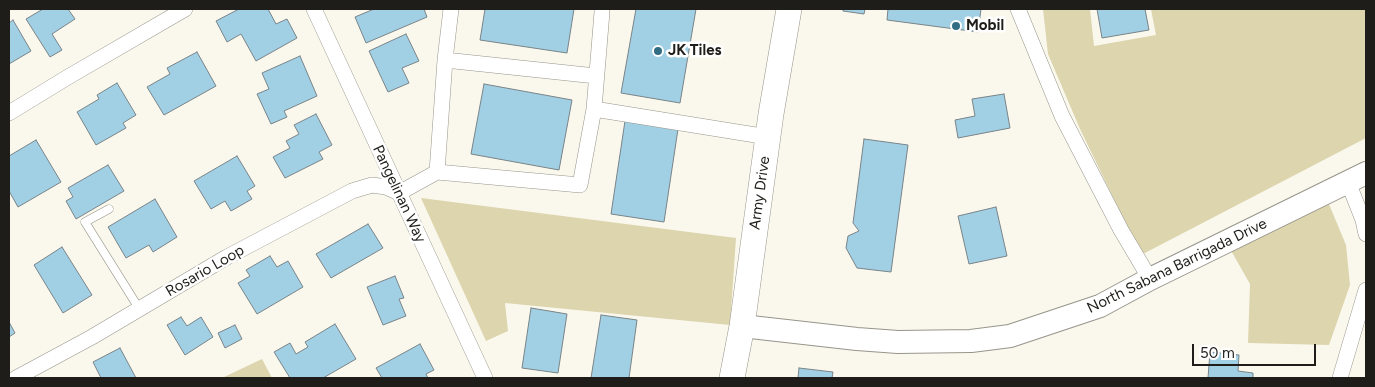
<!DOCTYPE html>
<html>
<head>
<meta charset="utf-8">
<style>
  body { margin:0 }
  #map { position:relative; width:1375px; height:387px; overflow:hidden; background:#faf8ed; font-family:Figtree,sans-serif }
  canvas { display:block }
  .frame { position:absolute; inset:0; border:10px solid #1e1d19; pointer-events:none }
  .scale { position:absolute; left:1192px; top:344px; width:124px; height:22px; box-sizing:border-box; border:2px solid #1e1d19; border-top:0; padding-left:6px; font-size:15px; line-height:18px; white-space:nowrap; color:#1e1d19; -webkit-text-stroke:4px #fff; paint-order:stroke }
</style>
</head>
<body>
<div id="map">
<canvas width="1375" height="387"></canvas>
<div class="frame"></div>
<div class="scale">50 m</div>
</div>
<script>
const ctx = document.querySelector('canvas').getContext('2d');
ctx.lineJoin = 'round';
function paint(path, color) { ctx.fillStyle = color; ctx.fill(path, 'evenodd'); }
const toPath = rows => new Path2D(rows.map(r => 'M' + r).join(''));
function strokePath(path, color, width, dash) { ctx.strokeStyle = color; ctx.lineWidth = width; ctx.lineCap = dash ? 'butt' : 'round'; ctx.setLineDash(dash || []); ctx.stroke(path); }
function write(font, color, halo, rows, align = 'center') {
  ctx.font = font + ' Figtree,sans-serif'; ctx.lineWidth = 5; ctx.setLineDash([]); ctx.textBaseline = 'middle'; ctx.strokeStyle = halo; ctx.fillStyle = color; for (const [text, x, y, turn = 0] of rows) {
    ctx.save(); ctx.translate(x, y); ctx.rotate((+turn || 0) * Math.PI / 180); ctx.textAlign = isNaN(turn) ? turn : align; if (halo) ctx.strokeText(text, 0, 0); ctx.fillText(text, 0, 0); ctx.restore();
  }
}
paint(toPath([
  [1043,9,1090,9,1094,46,1156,35,1151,9,1366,9,1366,138,1141,255,1080,129,1048,54],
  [1326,197,1346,245,1350,285,1329,345,1248,343,1250,284,1229,247],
  [421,198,736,238,730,325,505,303,508,331,486,341],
  [262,359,272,378,222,378]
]), '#dcd5ae');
const building = toPath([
  [43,9,68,9,75,19,52,34,62,50,50,57,26,19,43,9],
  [239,9,268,9,276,24,287,19,297,38,256,61,241,34,227,42,216,21,239,9],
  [374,9,424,9,427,17,366,43,355,17,374,9],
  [485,9,574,9,567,53,480,40,485,9],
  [636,9,696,9,680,103,621,93,636,9],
  [843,9,865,9,864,14,843,11,843,9],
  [888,9,981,9,978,32,887,20,888,9],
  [1097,9,1145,9,1149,30,1102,38,1097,9],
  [13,20,31,51,9,64,9,23,13,20],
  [406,34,419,61,402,68,409,83,388,92,369,51,406,34],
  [197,52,216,86,164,115,147,87,170,74,167,68,197,52],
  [300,56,317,96,284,111,287,117,271,124,257,94,269,89,262,73,300,56],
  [117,83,136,115,123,123,126,128,96,145,77,112,99,99,97,95,117,83],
  [484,84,572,100,559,170,471,154,484,84],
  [1004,94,1010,128,958,138,955,120,975,116,972,99,1004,94],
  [316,114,332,145,319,152,323,159,285,178,273,157,290,148,286,141,299,134,294,125,316,114],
  [625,121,678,129,664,222,611,214,625,121],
  [864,139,908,145,891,272,857,268,846,248,848,236,859,231,853,223,864,139],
  [36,140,61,182,18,207,9,191,9,156,36,140],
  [237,156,255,186,247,191,252,199,231,211,225,201,211,209,194,181,237,156],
  [108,165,124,191,76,219,66,201,73,197,68,188,108,165],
  [155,199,177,237,153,252,149,245,126,258,108,227,155,199],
  [996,207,1007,256,969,264,958,216,996,207],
  [368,224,383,248,331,278,316,254,368,224],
  [62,247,92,295,63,313,34,265,62,247],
  [270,256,277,267,288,261,303,287,257,314,238,283,250,276,246,270,270,256],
  [395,276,404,298,399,299,406,316,383,325,367,287,395,276],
  [531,308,567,314,558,373,522,368,531,308],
  [601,315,637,320,629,378,591,378,601,315],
  [181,317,187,326,201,317,213,337,185,355,167,325,181,317],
  [9,322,15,333,9,337,9,322],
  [335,324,356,359,323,378,290,378,274,352,290,343,296,354,308,347,305,342,335,324],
  [235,325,242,339,225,348,218,333,235,325],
  [420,344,434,370,426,374,428,378,382,378,376,368,420,344],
  [120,348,136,378,101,378,93,362,120,348],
  [1210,352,1239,355,1238,371,1253,373,1253,378,1208,378,1210,352],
  [799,368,833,372,832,378,798,378,799,368]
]);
paint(building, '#a1d0e4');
strokePath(building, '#798388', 1);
const lane = toPath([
  [109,209,85,222,140,310]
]);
const street = toPath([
  [314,9,485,378],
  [1018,9,1062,116,1121,230,1150,279],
  [445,60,596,76],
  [594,109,768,137],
  [9,113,68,77,185,9],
  [437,172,445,60,451,9],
  [1348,182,1363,220,1366,234],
  [16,378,92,337,227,257,352,191,372,185,386,187,399,193,437,172,580,185,594,109,602,12],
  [1340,378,1366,290]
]);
const secondary = toPath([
  [742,326,857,339,898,342,971,341,1010,336,1100,306,1150,279,1366,173]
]);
const primary = toPath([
  [732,378,742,326,771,114,789,9]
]);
strokePath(lane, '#97958b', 9);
strokePath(street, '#97958b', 16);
strokePath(secondary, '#97958b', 24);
strokePath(primary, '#97958b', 26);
strokePath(lane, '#fff', 8);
strokePath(street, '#fff', 15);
strokePath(secondary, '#fff', 22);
strokePath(primary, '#fff', 25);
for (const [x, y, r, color] of [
  [956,26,5,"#316d84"],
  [658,51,5,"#316d84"]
]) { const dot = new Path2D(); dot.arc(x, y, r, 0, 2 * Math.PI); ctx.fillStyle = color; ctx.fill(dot); strokePath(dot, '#fff', 2); }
write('bold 15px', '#1e1d19', '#fff', [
  ["Mobil",966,26],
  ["JK Tiles",668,51]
], 'left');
write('15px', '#1e1d19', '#fff', [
  ["Army Drive",760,193,-82],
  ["Pangelinan Way",399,194,65],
  ["North Sabana Barrigada Drive",1177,266,-26],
  ["Rosario Loop",205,271,-30]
]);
</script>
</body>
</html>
